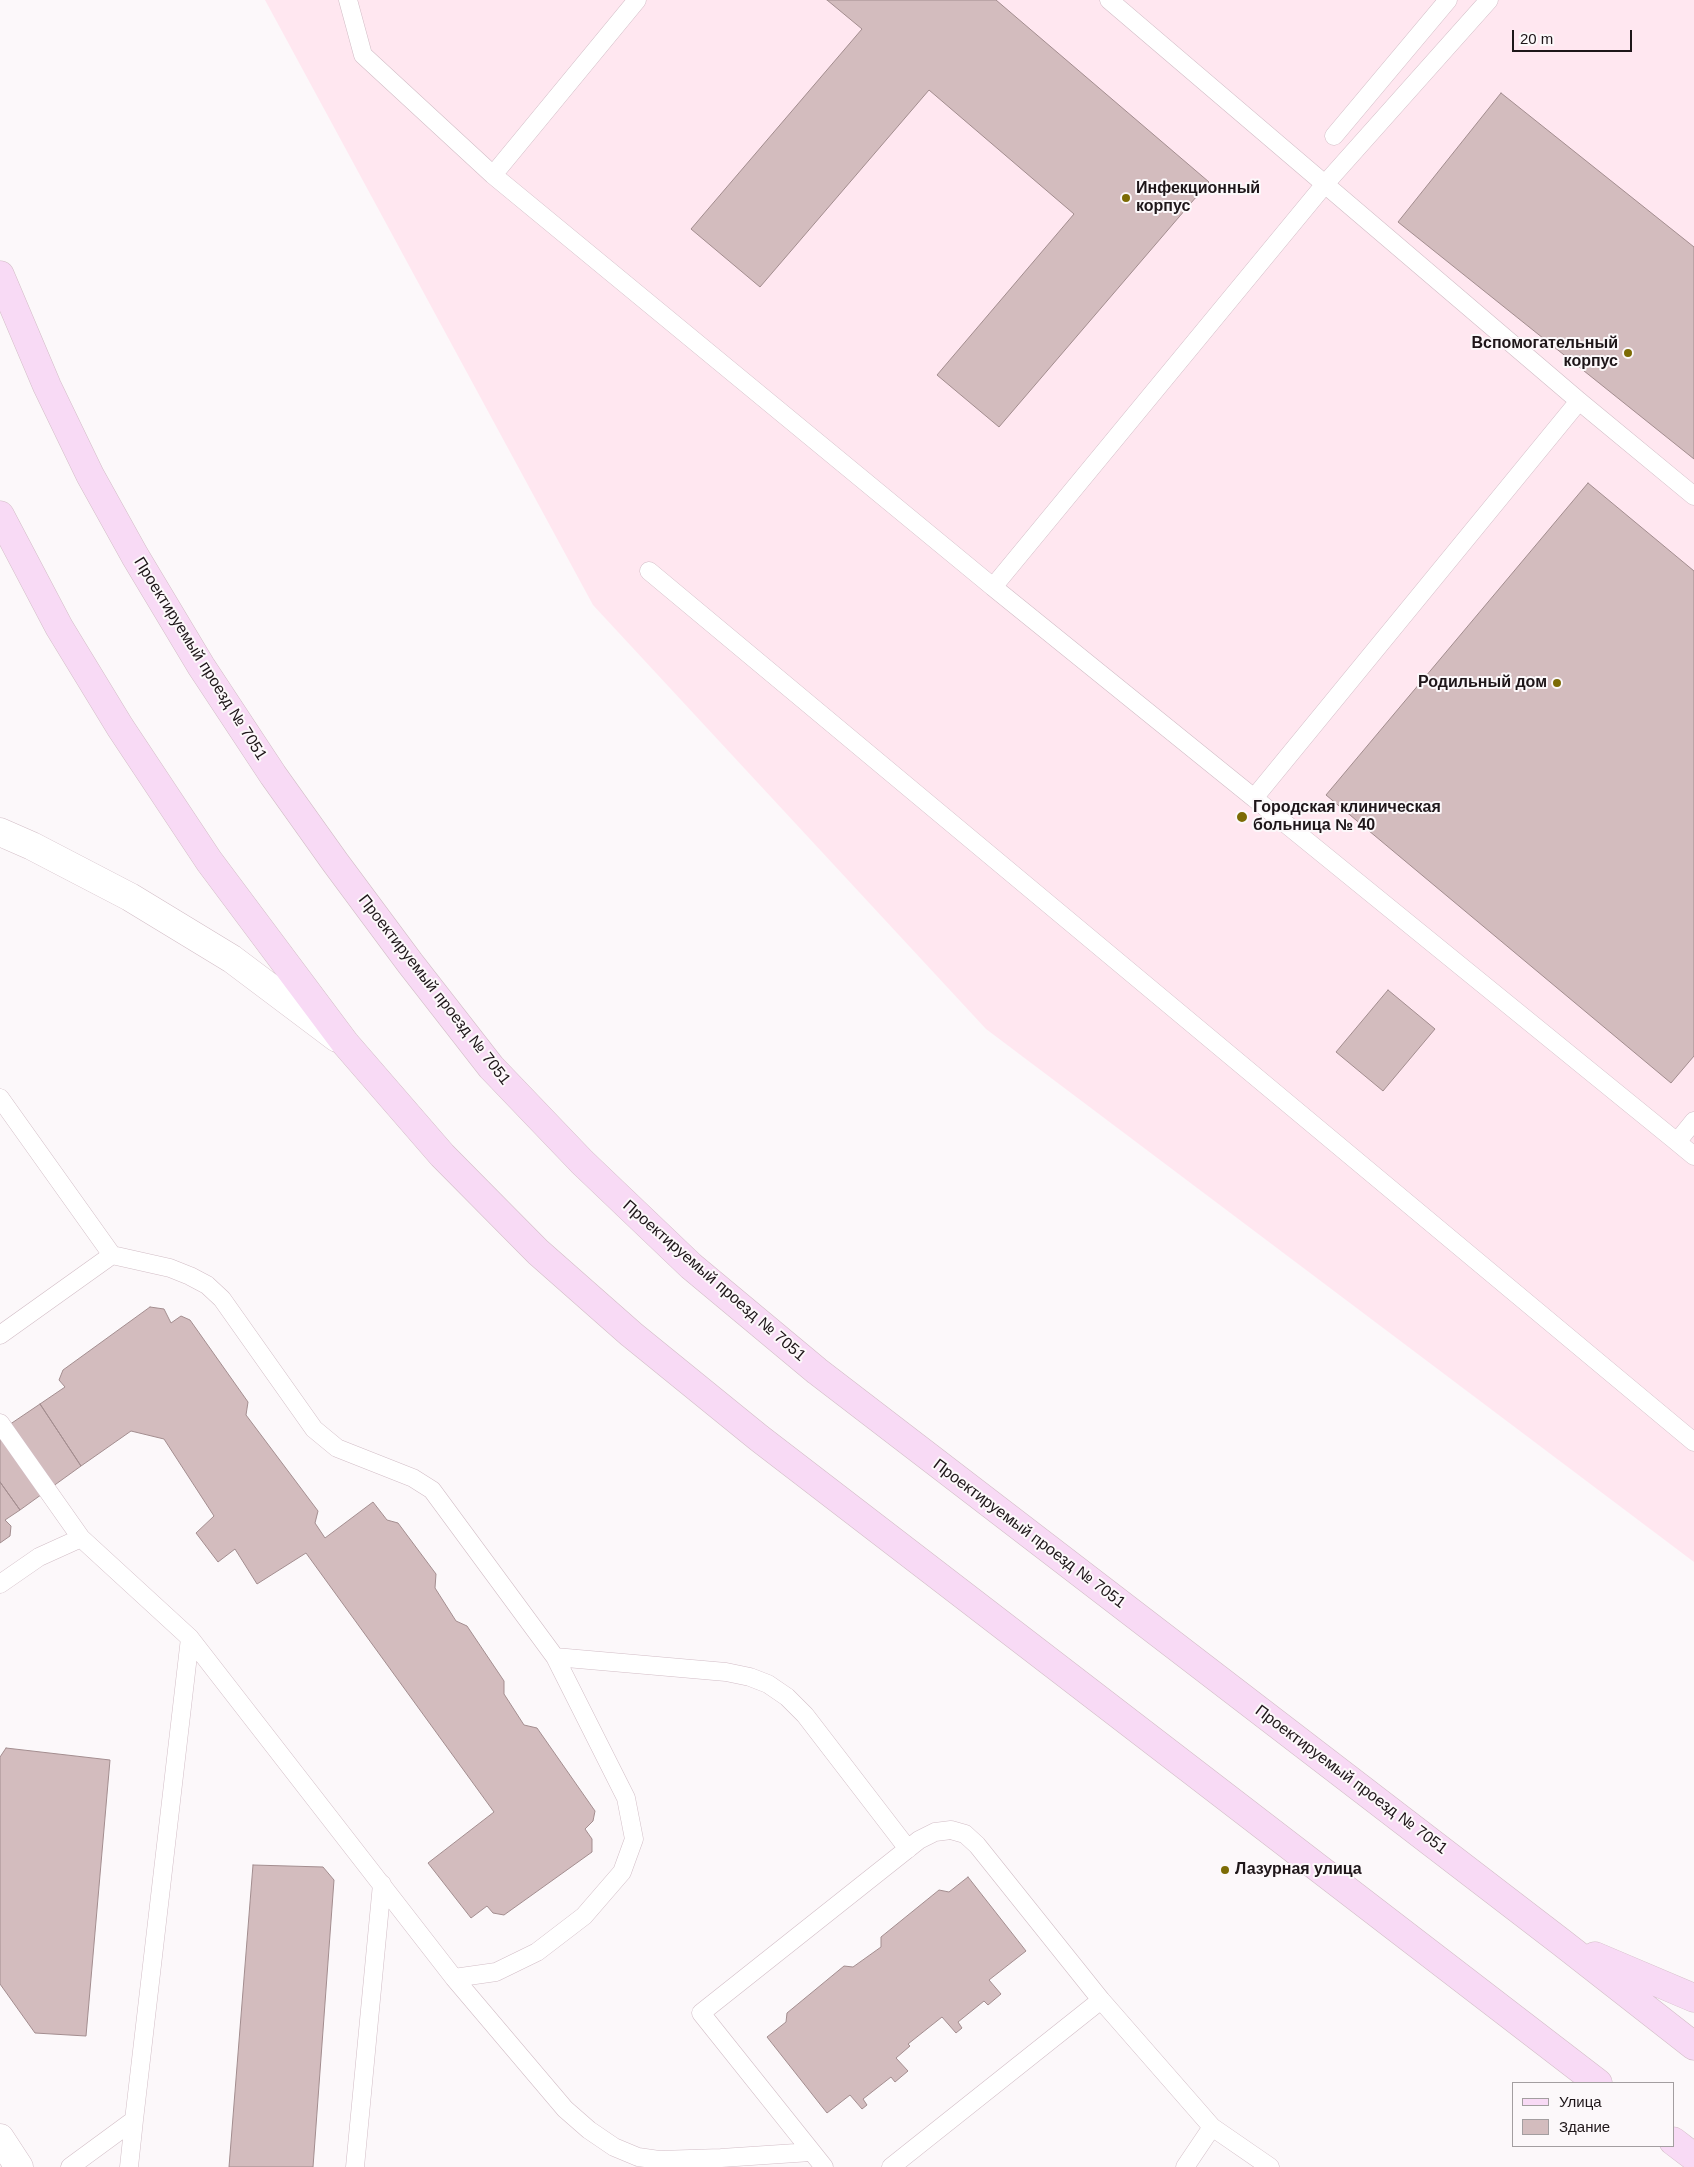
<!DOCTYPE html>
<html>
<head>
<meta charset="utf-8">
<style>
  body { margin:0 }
  #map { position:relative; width:1694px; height:2167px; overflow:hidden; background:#fcf8fa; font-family:Helvetica,sans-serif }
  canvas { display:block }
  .legend { position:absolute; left:1512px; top:2082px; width:162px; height:65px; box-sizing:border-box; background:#fcf8fa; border:1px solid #a39ea0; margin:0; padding:6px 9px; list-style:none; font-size:15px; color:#1e1619 }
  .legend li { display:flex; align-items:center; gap:10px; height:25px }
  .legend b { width:25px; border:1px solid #a39ea0 }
  .scale { position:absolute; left:1512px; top:30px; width:120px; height:22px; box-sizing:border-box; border:2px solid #1e1619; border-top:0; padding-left:6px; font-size:15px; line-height:18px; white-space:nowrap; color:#1e1619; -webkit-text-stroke:4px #fcf8fa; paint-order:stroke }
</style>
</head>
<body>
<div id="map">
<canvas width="1694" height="2167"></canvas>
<ul class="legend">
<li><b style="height:6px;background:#f8daf5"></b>Улица</li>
<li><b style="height:14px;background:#d3bcbe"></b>Здание</li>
</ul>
<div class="scale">20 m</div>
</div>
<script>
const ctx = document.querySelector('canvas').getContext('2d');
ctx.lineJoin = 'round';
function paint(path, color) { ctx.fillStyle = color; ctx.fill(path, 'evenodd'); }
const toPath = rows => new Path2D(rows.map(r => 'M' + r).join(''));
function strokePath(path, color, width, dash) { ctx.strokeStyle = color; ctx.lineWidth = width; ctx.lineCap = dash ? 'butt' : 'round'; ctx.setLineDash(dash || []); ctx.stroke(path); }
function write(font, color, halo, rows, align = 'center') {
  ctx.font = font + ' Helvetica,sans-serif'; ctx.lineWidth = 4; ctx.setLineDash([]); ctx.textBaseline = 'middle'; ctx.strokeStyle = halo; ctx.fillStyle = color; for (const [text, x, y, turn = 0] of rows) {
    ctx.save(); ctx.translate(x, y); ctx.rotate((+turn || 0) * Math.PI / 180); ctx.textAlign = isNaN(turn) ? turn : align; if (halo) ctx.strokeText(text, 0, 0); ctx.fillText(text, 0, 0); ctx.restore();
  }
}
paint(toPath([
  [265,0,1694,0,1694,1562,986,1029,593,605]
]), '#ffe7f0');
const building = toPath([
  [827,0,996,0,1209,182,999,427,937,375,1074,214,929,90,760,287,691,229,862,29,827,0],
  [1501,93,1694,247,1694,459,1398,222,1501,93],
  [1588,483,1694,571,1694,1056,1671,1083,1326,795,1588,483],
  [1388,990,1435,1029,1383,1091,1336,1052,1388,990],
  [150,1307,164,1309,171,1323,181,1316,190,1320,248,1402,246,1415,318,1511,315,1523,325,1538,373,1502,387,1520,398,1523,436,1574,435,1588,456,1621,467,1626,504,1681,504,1694,524,1725,537,1728,595,1811,593,1821,585,1829,592,1839,592,1852,504,1915,493,1913,487,1906,471,1918,428,1863,494,1812,306,1553,257,1584,235,1549,218,1562,196,1533,214,1516,164,1439,131,1431,81,1466,40,1404,65,1387,59,1380,63,1370,150,1307],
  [40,1404,81,1466,20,1510,0,1482,0,1431,40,1404],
  [0,1482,20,1510,5,1520,11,1526,10,1536,0,1543,0,1482],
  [6,1748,110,1760,86,2036,35,2033,0,1984,0,1757,6,1748],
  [253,1865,323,1867,334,1880,313,2167,229,2167,253,1865],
  [968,1877,1026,1951,989,1980,1001,1994,988,2005,984,2001,958,2022,962,2028,956,2033,942,2017,908,2044,910,2046,896,2058,908,2071,895,2082,891,2077,863,2099,867,2105,862,2109,850,2095,827,2113,767,2037,786,2022,787,2013,844,1966,853,1967,881,1947,881,1937,939,1890,949,1892,968,1877]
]);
paint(building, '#d3bcbe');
strokePath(building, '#a38d8f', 1);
const service = toPath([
  [348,0,363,55,493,175],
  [637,0,493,175,993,587,1325,184,1489,0],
  [1109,0,1579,401,1694,496],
  [1334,136,1448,0],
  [1579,401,1254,798,1677,1142,1694,1121],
  [649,571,1694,1442],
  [993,587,1254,798],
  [0,1098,112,1255,170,1268,190,1276,207,1285,222,1299,314,1429,337,1448,413,1478,432,1490,555,1657,726,1672,750,1677,768,1684,787,1697,805,1715,908,1849],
  [1677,1142,1694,1156],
  [0,1335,112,1255],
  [0,1423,81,1538,190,1638,454,1978,496,1972,537,1952,584,1916,622,1872,634,1839,626,1798,555,1657],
  [0,1584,39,1557,81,1538],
  [454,1978,565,2109,589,2130,614,2147,638,2157,659,2160,721,2158,811,2152],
  [1101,2000,1212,2127,1270,2167],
  [70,2167,134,2120,190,1638],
  [129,2167,134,2120],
  [355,2167,382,1884],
  [824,2167,701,2013,919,1840,935,1832,951,1830,965,1834,977,1845,1101,2000,891,2167],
  [1185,2167,1212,2127]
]);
const minor = toPath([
  [0,2138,19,2167]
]);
const tertiary = toPath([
  [0,832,32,846,130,897,232,959,337,1038]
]);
const secondary = toPath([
  [0,275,47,386,90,475,135,556,201,666,273,775,335,862,410,963,491,1067,582,1162,691,1266,817,1371,1561,1942,1694,2046],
  [0,515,59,627,120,727,209,861,345,1043,442,1155,538,1252,631,1334,759,1438,1598,2083],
  [1595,1956,1694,1998],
  [1673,2141,1694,2157]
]);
strokePath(service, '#d2bdc6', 19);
strokePath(minor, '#d2bdc6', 29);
strokePath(tertiary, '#d2bdc6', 29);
strokePath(secondary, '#d2bdc6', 29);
strokePath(service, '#fff', 18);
strokePath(minor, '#fff', 28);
strokePath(tertiary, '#fff', 28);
strokePath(secondary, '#f8daf5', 28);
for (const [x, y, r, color] of [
  [1126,198,5,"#7c6b05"],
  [1628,353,5,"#7c6b05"],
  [1557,683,5,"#7c6b05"],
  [1242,817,6,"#7c6b05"],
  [1225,1870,5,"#7c6b05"]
]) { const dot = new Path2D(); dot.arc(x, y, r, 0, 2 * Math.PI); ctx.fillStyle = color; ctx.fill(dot); strokePath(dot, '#fcf8fa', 2); }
write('bold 16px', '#1e1619', '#fcf8fa', [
  ["Инфекционный",1136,189],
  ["корпус",1136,207],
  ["Вспомогательный",1618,344,"right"],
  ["корпус",1618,362,"right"],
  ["Родильный дом",1547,683,"right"],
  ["Городская клиническая",1253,808],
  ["больница № 40",1253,826],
  ["Лазурная улица",1235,1870]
], 'left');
write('16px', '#1e1619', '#fcf8fa', [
  ["Проектируемый проезд № 7051",200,659,58],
  ["Проектируемый проезд № 7051",434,990,52],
  ["Проектируемый проезд № 7051",714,1281,41],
  ["Проектируемый проезд № 7051",1029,1534,37],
  ["Проектируемый проезд № 7051",1351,1780,37]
]);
</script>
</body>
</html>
